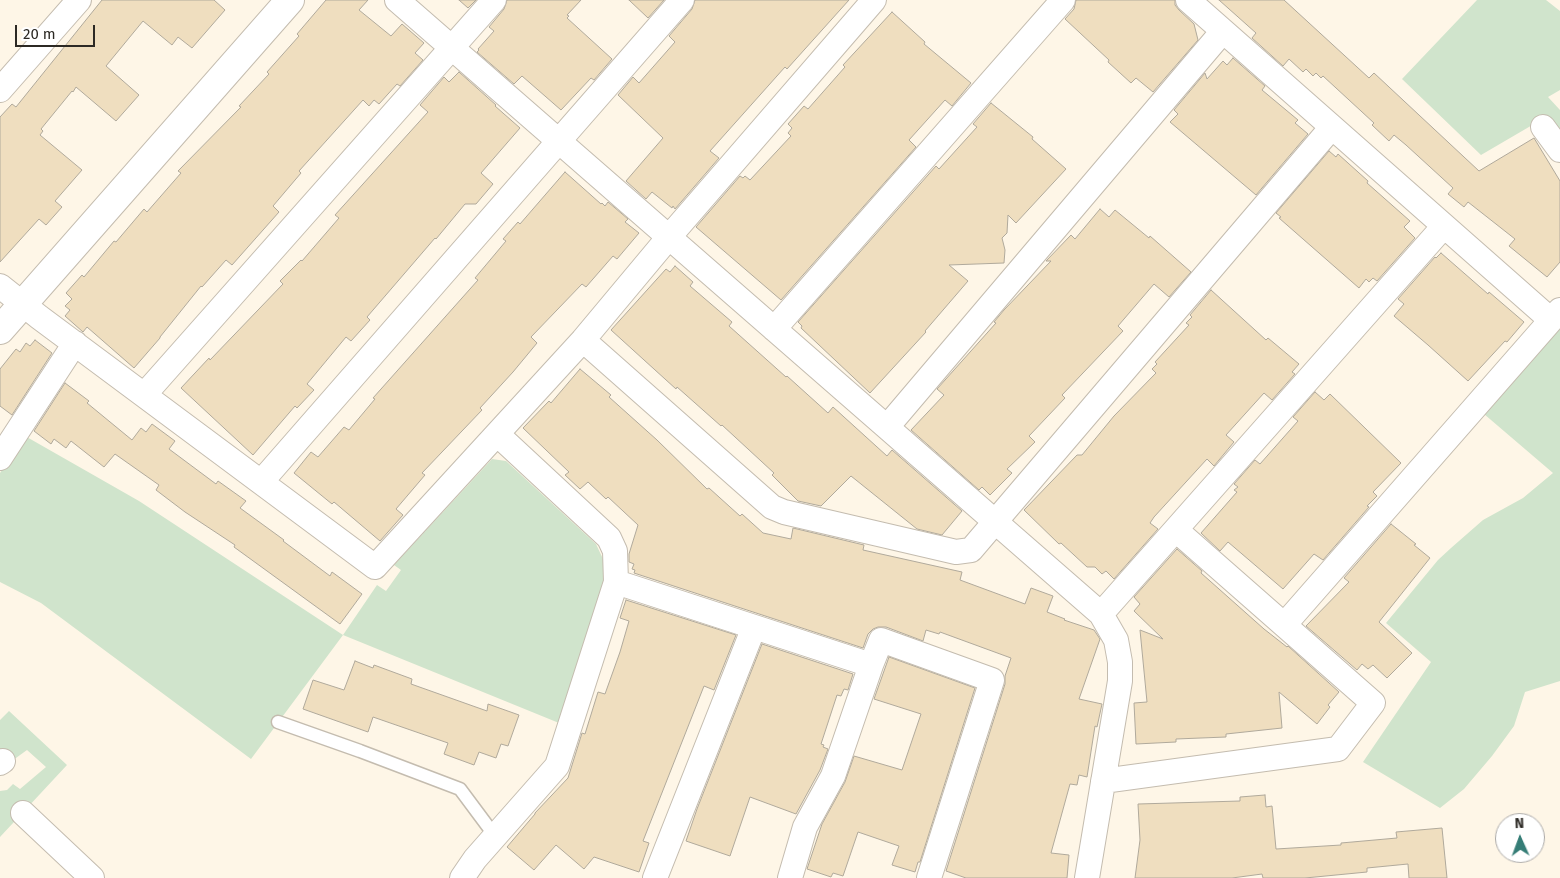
<!DOCTYPE html>
<html>
<head>
<meta charset="utf-8">
<style>
  body { margin:0 }
  #map { position:relative; width:1560px; height:878px; overflow:hidden; background:#fef6e7; font-family:"Fira Sans",sans-serif }
  canvas { display:block }
  .north { position:absolute; left:1495px; top:813px; width:50px; height:50px; box-sizing:border-box; background:#fff; border:1px solid #aba9a7; border-radius:50%; rotate:358deg; font-size:14px; font-weight:700; line-height:20px; text-align:center; color:#2c2924 }
  .north::after { content:''; display:block; margin:auto; width:18px; height:22px; background:#357d76; clip-path:polygon(50% 0,100% 100%,50% 72%,0 100%) }
  .scale { position:absolute; left:15px; top:25px; width:80px; height:22px; box-sizing:border-box; border:2px solid #2c2924; border-top:0; padding-left:6px; font-size:15px; line-height:18px; white-space:nowrap; color:#2c2924; -webkit-text-stroke:4px #fff; paint-order:stroke }
</style>
</head>
<body>
<div id="map">
<canvas width="1560" height="878"></canvas>
<div class="north">N</div>
<div class="scale">20 m</div>
</div>
<script>
const ctx = document.querySelector('canvas').getContext('2d');
ctx.lineJoin = 'round';
function paint(path, color) { ctx.fillStyle = color; ctx.fill(path, 'evenodd'); }
const toPath = rows => new Path2D(rows.map(r => 'M' + r).join(''));
function strokePath(path, color, width, dash) { ctx.strokeStyle = color; ctx.lineWidth = width; ctx.lineCap = dash ? 'butt' : 'round'; ctx.setLineDash(dash || []); ctx.stroke(path); }
paint(toPath([
  [1477,0,1546,0,1560,11,1560,90,1548,97,1560,110,1560,134,1546,117,1481,155,1402,79],
  [1560,328,1560,681,1525,692,1514,726,1492,756,1464,789,1440,808,1363,762,1431,662,1386,623,1438,560,1451,548,1483,520,1523,498,1553,473,1484,414],
  [25,436,139,501,343,635,377,585,386,591,401,570,394,565,492,459,506,461,596,544,603,559,604,583,559,723,343,635,251,759,41,603,0,582,0,473],
  [9,711,67,765,0,837,0,791,7,790,13,784,20,789,46,767,27,750,9,763,0,755,0,720]
]), '#d0e4cc');
const building = toPath([
  [102,0,214,0,225,10,192,48,178,37,172,45,143,21,106,66,139,95,116,121,76,87,73,92,72,91,41,129,43,131,40,135,82,170,55,201,62,207,46,225,39,219,0,262,0,117,12,104,16,107,102,0],
  [326,0,368,0,359,10,391,36,402,24,424,43,415,53,423,60,400,86,397,84,379,104,374,100,369,106,363,100,299,171,301,173,273,206,279,212,232,265,226,260,202,287,201,286,160,337,160,338,134,368,87,327,83,332,65,316,70,310,65,306,72,299,66,293,82,275,84,277,114,241,116,242,144,209,147,212,181,173,178,171,241,107,239,106,269,74,267,72,299,36,297,34,326,0],
  [459,0,476,0,468,8,459,0],
  [507,0,581,0,567,15,569,16,567,18,612,59,594,80,591,78,561,110,522,76,514,84,477,52,479,50,478,49,494,31,489,27,504,9,507,0],
  [629,0,664,0,648,18,629,0],
  [695,0,849,0,787,69,785,67,710,151,719,158,675,209,673,206,672,208,652,192,646,199,626,181,663,138,618,95,633,77,639,83,675,42,669,36,692,9,695,0],
  [1076,0,1175,0,1175,5,1179,10,1194,24,1198,40,1153,92,1136,78,1131,83,1108,62,1109,60,1065,19,1074,9,1076,0],
  [1219,0,1284,0,1369,78,1374,73,1479,171,1534,138,1560,181,1560,262,1547,277,1509,246,1515,239,1468,202,1464,207,1448,194,1453,188,1406,145,1394,135,1389,141,1372,125,1374,123,1323,76,1321,78,1316,73,1313,76,1306,69,1303,72,1289,59,1283,66,1252,38,1256,33,1219,0],
  [892,12,925,42,924,44,971,83,952,106,945,100,909,140,916,147,781,300,696,227,740,176,743,178,745,176,750,180,791,136,788,133,792,128,788,124,804,106,808,109,845,67,843,65,892,12],
  [1233,58,1265,86,1262,90,1298,120,1295,123,1308,134,1256,195,1170,122,1178,114,1174,110,1205,73,1207,79,1223,61,1227,65,1233,58],
  [459,72,496,105,495,106,520,128,481,173,493,184,476,204,465,204,436,239,435,238,367,317,370,320,351,341,346,337,307,384,314,390,297,408,295,406,253,455,181,388,209,358,210,360,283,284,280,281,301,260,302,261,339,218,335,215,428,112,420,105,444,77,449,82,459,72],
  [991,103,1033,137,1032,139,1066,169,1016,223,1008,215,1007,233,1002,238,1005,250,1004,263,949,265,968,281,925,331,926,332,870,393,801,328,802,326,798,322,936,166,939,169,977,127,973,124,991,103],
  [1329,151,1336,157,1338,154,1368,181,1367,183,1410,221,1404,227,1415,238,1377,281,1373,278,1369,282,1366,279,1359,288,1279,218,1281,217,1276,213,1329,151],
  [565,172,601,204,602,203,605,206,608,202,628,219,625,222,639,233,617,259,613,256,586,287,582,284,531,337,537,343,513,372,480,408,482,410,422,473,425,475,396,509,403,515,380,541,334,502,332,504,294,473,311,452,318,457,344,427,349,430,375,399,373,398,478,280,475,278,506,241,503,239,518,222,520,224,565,172],
  [1100,209,1109,217,1115,210,1149,238,1150,236,1191,272,1169,297,1154,284,1118,326,1123,331,1062,395,1065,398,1029,436,1035,442,1007,469,1012,473,990,495,982,487,979,490,911,430,944,395,937,389,996,323,994,322,1004,310,1051,261,1046,261,1071,235,1075,239,1100,209],
  [1441,253,1488,294,1489,292,1524,322,1507,342,1505,341,1468,381,1428,345,1394,316,1404,304,1398,299,1435,257,1436,258,1441,253],
  [675,266,693,282,690,286,732,322,729,326,786,377,787,376,828,413,833,407,887,456,892,450,962,511,942,535,917,529,851,476,821,506,798,501,772,475,774,473,722,425,721,426,677,387,676,389,611,330,666,269,670,272,675,266],
  [1211,290,1266,340,1268,338,1299,364,1292,372,1295,374,1272,400,1264,393,1226,435,1234,442,1214,466,1207,459,1154,517,1150,523,1158,529,1114,579,1106,571,1102,574,1095,567,1087,567,1061,543,1059,544,1024,510,1077,455,1082,455,1114,416,1156,373,1152,369,1157,364,1155,362,1189,325,1186,323,1192,317,1190,315,1211,290],
  [35,340,52,353,12,415,0,406,0,369,16,349,20,352,26,343,30,346,35,340],
  [580,369,611,395,609,397,657,440,707,489,709,488,740,516,742,514,763,533,791,539,793,528,864,545,863,550,962,572,960,580,1025,604,1031,588,1053,596,1047,612,1065,619,1064,620,1094,630,1100,639,1079,699,1102,704,1097,727,1095,726,1087,777,1079,775,1077,785,1070,784,1051,853,1069,855,1067,878,966,878,946,871,1005,684,1005,676,1011,658,940,632,939,634,926,630,923,641,886,627,878,627,873,629,868,634,863,648,634,573,635,570,632,569,634,564,629,562,629,554,638,525,608,497,606,499,588,482,580,489,565,475,569,472,523,428,549,401,551,403,580,369],
  [65,383,89,401,87,403,132,440,141,428,146,432,152,424,175,441,169,449,216,484,218,481,246,501,240,508,284,540,283,541,330,576,332,572,362,594,340,624,234,547,235,545,185,512,156,490,159,485,115,454,104,467,71,441,66,448,54,439,51,444,34,431,65,383],
  [1315,392,1324,400,1330,394,1401,463,1373,492,1377,496,1367,506,1369,507,1323,560,1314,554,1283,589,1228,542,1220,551,1201,533,1237,492,1234,490,1238,487,1234,484,1255,460,1260,464,1298,421,1293,417,1315,392],
  [1391,524,1416,544,1414,545,1430,558,1379,622,1412,653,1387,678,1373,665,1368,669,1362,664,1357,670,1306,626,1349,582,1344,578,1391,524],
  [1177,549,1202,571,1201,573,1264,629,1287,647,1288,646,1339,692,1328,705,1330,707,1317,724,1279,692,1282,728,1226,734,1226,737,1176,739,1176,742,1136,744,1134,703,1147,702,1140,630,1163,639,1134,611,1140,604,1134,597,1177,549],
  [626,600,736,635,714,690,704,686,643,841,649,843,639,872,594,857,584,869,556,845,534,870,507,847,535,814,535,813,568,778,582,733,585,734,598,692,605,694,620,652,629,621,620,618,626,600],
  [762,644,853,674,848,690,844,689,841,696,837,695,821,744,824,745,823,747,828,749,820,770,796,814,750,797,730,856,686,841,697,809,762,644],
  [889,657,975,688,920,862,918,862,915,872,892,865,899,846,858,832,843,876,833,873,831,877,807,869,822,824,845,782,854,756,902,770,921,714,874,699,889,657],
  [355,661,373,668,374,665,412,679,411,684,487,711,488,704,519,715,508,746,501,744,496,758,479,752,474,765,444,754,448,743,373,717,368,732,303,709,313,680,344,690,355,661],
  [1265,795,1266,807,1272,806,1276,849,1341,845,1341,843,1397,838,1396,832,1442,828,1447,878,1409,878,1408,864,1367,868,1367,872,1305,878,1263,878,1262,874,1232,878,1135,878,1140,840,1138,804,1240,801,1240,797,1265,795]
]);
paint(building, '#efdebf');
strokePath(building, '#b0a99b', 1);
const lane = toPath([
  [278,722,360,751,460,789,495,836]
]);
const street = toPath([
  [397,0,1101,614,1116,640,1120,662,1120,681,1087,878],
  [1188,0,1551,320],
  [0,90,79,0],
  [1543,127,1560,150],
  [0,286,39,317,375,567,583,340,669,237,874,0],
  [774,329,1063,0],
  [583,340,772,507,784,512,956,552,971,550,1332,127],
  [144,395,494,0],
  [887,427,1223,31],
  [0,458,75,343],
  [261,482,682,0],
  [616,582,871,665],
  [1101,614,1444,226],
  [1285,624,1560,310],
  [0,763,3,761],
  [1103,781,1338,749,1373,703,1176,530],
  [23,813,92,878],
  [462,878,475,859,557,766,616,582,615,551,609,538,497,434],
  [655,878,754,627],
  [790,878,805,827,833,776,871,665,881,640,992,680,929,878]
]);
const secondary = toPath([
  [0,330,290,0]
]);
strokePath(lane, '#c4bcaf', 15);
strokePath(street, '#c4bcaf', 26);
strokePath(secondary, '#c4bcaf', 30);
strokePath(lane, '#fff', 12);
strokePath(street, '#fff', 24);
strokePath(secondary, '#fff', 28);
</script>
</body>
</html>
